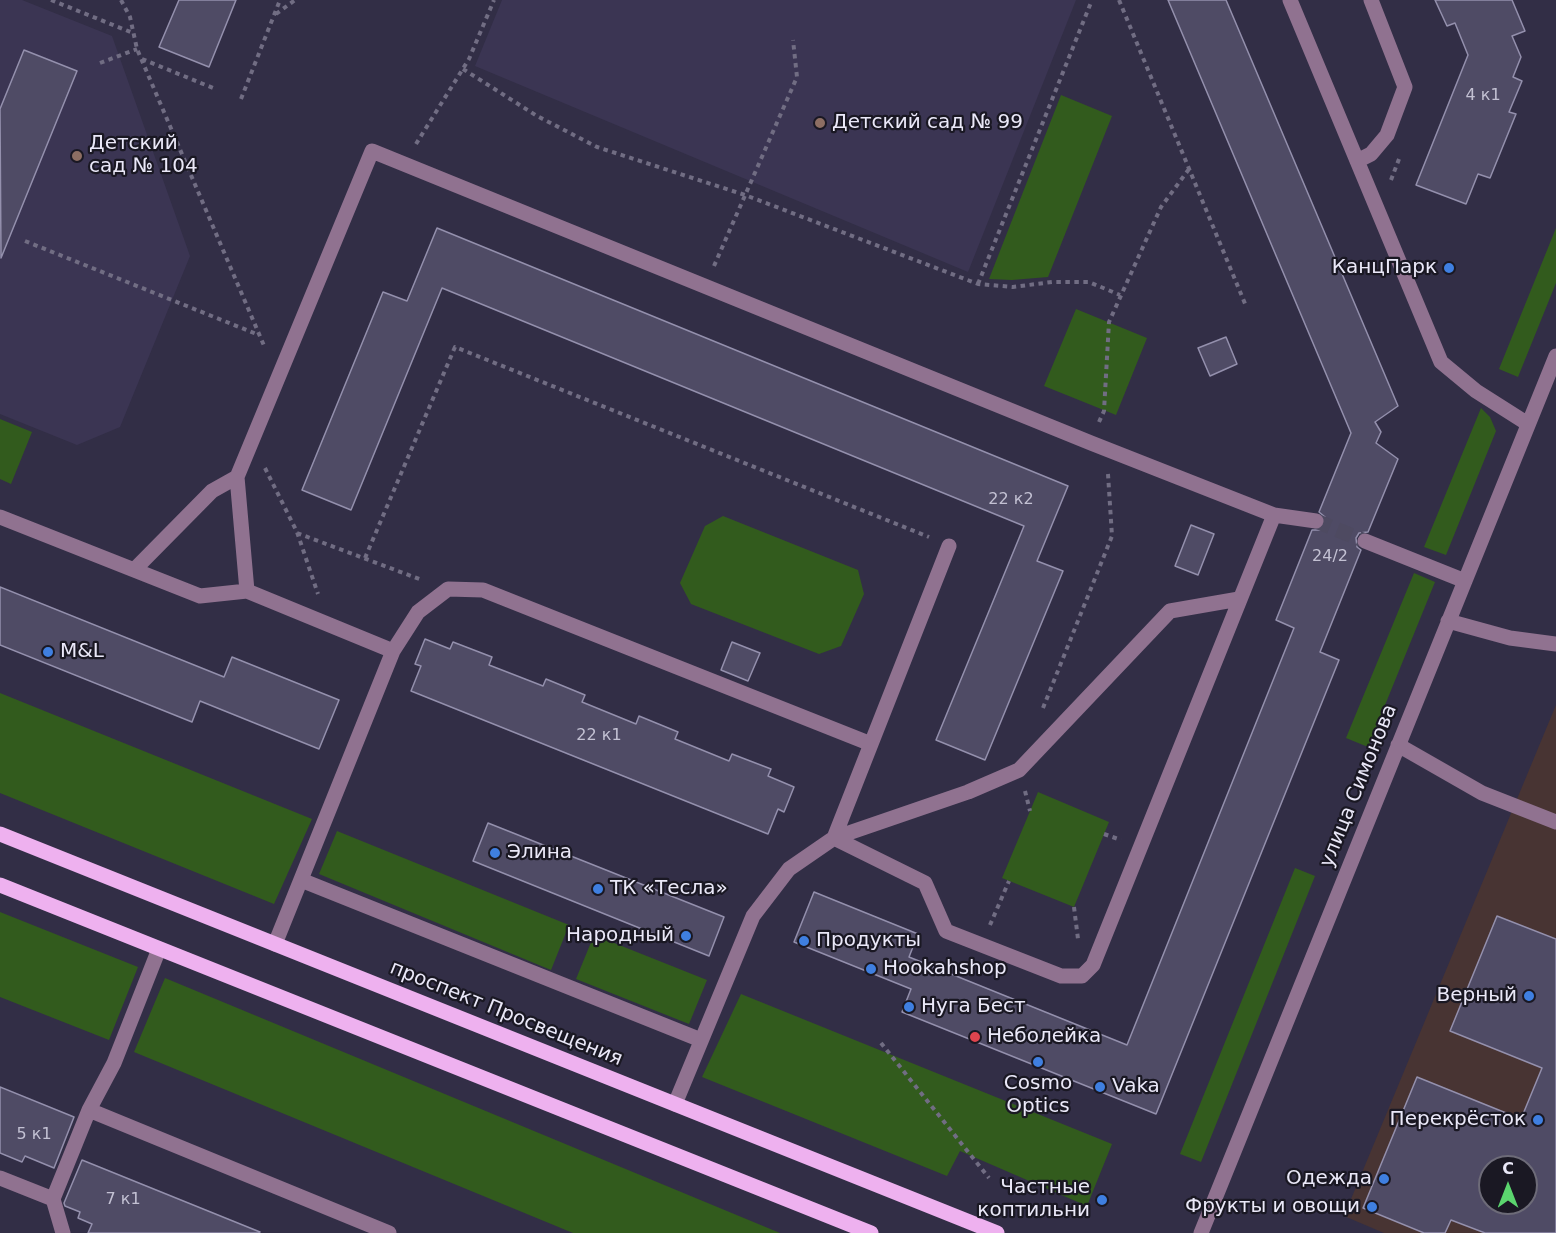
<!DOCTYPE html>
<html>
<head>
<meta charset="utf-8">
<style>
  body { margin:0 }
  #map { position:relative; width:1556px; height:1233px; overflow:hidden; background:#322e46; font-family:"DejaVu Sans",sans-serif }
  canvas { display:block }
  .north { position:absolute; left:1478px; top:1155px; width:60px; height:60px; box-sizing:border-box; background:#1a1823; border:2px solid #6d6b78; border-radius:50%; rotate:0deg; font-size:16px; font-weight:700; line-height:24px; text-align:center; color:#eae8f8 }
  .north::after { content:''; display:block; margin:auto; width:21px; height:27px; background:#5bd56e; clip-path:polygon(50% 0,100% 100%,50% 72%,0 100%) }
</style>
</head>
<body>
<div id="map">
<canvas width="1556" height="1233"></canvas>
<div class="north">С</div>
</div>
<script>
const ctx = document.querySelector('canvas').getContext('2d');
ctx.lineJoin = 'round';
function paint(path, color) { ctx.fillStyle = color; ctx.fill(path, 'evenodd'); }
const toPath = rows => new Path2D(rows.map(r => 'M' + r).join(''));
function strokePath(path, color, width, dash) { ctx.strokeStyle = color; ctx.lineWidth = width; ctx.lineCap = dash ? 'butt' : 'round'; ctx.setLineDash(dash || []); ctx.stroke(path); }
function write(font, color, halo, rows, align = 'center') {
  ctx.font = font + ' "DejaVu Sans",sans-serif'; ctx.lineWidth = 4.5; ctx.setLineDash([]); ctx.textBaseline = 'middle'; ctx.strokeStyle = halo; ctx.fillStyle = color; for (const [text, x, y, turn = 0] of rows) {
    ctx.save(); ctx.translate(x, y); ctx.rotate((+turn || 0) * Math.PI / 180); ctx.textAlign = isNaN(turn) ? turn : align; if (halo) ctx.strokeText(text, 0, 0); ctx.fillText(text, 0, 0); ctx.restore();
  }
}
paint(toPath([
  [1556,705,1556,1233,1384,1233,1344,1216],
  [1490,1167,1526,1167,1526,1203,1490,1203]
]), '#483433');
paint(toPath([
  [0,0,22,0,112,36,190,256,120,427,77,445,0,414],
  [502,0,1076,0,968,272,475,66]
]), '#3b3553');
paint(toPath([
  [1061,95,1112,116,1048,277,1012,280,989,279],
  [1556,228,1556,283,1518,377,1499,369],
  [1076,309,1147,338,1116,415,1044,386],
  [1481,408,1490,417,1496,431,1446,555,1424,547],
  [0,419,32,432,11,484,0,479],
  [723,516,858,570,864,594,841,646,819,654,691,604,680,583,705,526],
  [1414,573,1435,582,1368,747,1346,738],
  [0,693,312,819,274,904,0,793],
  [1038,792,1109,822,1074,907,1002,878],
  [337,831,569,925,551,970,319,874],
  [1295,868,1315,876,1201,1162,1180,1154],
  [0,912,138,967,109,1040,0,997],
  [594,935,707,980,689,1024,576,979],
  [165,978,780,1233,573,1233,134,1052],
  [741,994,1112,1144,1087,1206,960,1151,947,1176,702,1077]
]), '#325b1d');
const building = toPath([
  [179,0,236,0,209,67,159,47,179,0],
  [1168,0,1226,0,1398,406,1375,422,1381,432,1376,443,1398,459,1368,532,1359,533,1356,538,1357,547,1361,550,1320,652,1339,660,1156,1114,902,1012,911,989,794,942,814,892,918,934,909,957,1127,1045,1294,628,1276,620,1312,530,1320,530,1325,523,1325,517,1319,512,1351,433,1168,0],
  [1435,0,1512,0,1525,31,1512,36,1521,57,1513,77,1522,81,1509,112,1516,114,1490,178,1478,174,1466,204,1416,185,1468,55,1455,23,1447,26,1435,0],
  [24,50,77,71,1,258,0,109,24,50],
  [437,228,1068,486,1037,561,1063,571,985,760,936,740,1024,526,442,288,351,510,302,490,383,292,407,301,437,228],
  [1226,337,1237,364,1210,376,1198,348,1226,337],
  [1191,525,1214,534,1198,575,1175,566,1191,525],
  [0,587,224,677,232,657,339,700,319,749,200,701,192,722,0,645,0,587],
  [425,639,450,649,453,642,492,657,489,665,543,686,546,679,585,695,582,702,636,724,639,716,678,732,675,739,729,761,732,754,771,769,768,776,794,787,784,812,778,809,768,834,411,691,421,666,415,664,425,639],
  [732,642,760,653,748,681,721,670,732,642],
  [488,823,724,917,709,956,473,861,488,823],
  [1497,916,1556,939,1556,1233,1485,1233,1451,1220,1445,1233,1424,1233,1363,1208,1417,1077,1521,1119,1542,1068,1450,1031,1497,916],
  [1490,1167,1526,1167,1526,1203,1490,1203,1490,1167],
  [0,1087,74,1117,54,1168,25,1156,22,1162,0,1153,0,1087],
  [82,1160,260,1232,259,1233,88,1233,92,1224,78,1218,80,1212,65,1206,64,1203,82,1160]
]);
paint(building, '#4f4b65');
strokePath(building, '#9490ad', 1.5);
strokePath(toPath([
  [1316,521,1365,541]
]), '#4e4a61', 15, [15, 8]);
strokePath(toPath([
  [51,0,133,33],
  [121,0,130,17,137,49,265,348],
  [1119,0,1246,306],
  [276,14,295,0],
  [142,59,213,88],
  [100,63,137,49],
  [463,69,537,116,597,147,745,195,978,284,1013,287,1052,282,1089,282,1120,295],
  [241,99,280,0],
  [416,144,469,59,494,0],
  [1391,180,1399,159],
  [25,241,259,335],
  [714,266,797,77,793,40],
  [978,284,1092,0],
  [1099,422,1104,411,1109,322,1161,207,1189,169],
  [265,468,297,532,318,594],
  [297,533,422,580],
  [365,558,455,347,929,537],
  [1043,708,1112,536,1108,474],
  [1025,791,1030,811],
  [1104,834,1121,840],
  [1074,907,1078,939],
  [990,925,1009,881],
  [881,1043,989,1178]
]), '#716d83', 4, [4.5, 4.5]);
strokePath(toPath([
  [1290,0,1441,362,1476,391,1528,424],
  [1357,161,1371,154,1387,135,1405,87,1371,0],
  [1274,515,1316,521],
  [0,517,200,596,247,591,393,651,275,944],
  [1365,541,1465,581],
  [134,570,212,491,237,477],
  [247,591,237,477,372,151,1091,443,1274,515,1093,965,1082,976,1061,976,946,931,925,883,834,838,789,869,753,916,675,1104],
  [1448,621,1510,638,1556,644],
  [393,651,418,612,448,589,483,590,871,744],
  [1398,745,1482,793,1556,822],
  [834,838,968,792,1019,770,1170,611,1239,599],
  [834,838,949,546],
  [301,880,701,1040],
  [89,1110,389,1233],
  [0,1178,53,1199],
  [63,1233,53,1199,89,1110,114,1063,159,949],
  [1201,1233,1556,356]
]), '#907290', 15);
strokePath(toPath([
  [0,834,997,1233],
  [0,885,871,1233]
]), '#eeb1ef', 15);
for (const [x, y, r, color] of [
  [820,123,6,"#8d6e63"],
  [77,156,6,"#8d6e63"],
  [1449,268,6,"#3f7fe0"],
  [48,652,6,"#3f7fe0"],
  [495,853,6,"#3f7fe0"],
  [598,889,6,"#3f7fe0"],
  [686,936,6,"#3f7fe0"],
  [804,941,6,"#3f7fe0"],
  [871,969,6,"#3f7fe0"],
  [1529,996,6,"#3f7fe0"],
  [909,1007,6,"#3f7fe0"],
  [975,1037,6,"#e0444e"],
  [1038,1062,6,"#3f7fe0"],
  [1100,1087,6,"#3f7fe0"],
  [1538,1120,6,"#3f7fe0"],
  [1384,1179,6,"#3f7fe0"],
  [1102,1200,6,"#3f7fe0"],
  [1372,1207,6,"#3f7fe0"]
]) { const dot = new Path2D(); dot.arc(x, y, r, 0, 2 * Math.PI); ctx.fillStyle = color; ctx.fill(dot); strokePath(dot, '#1a1823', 2); }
write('16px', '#c3c1d3', null, [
  ["4 к1",1483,96],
  ["22 к2",1011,500],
  ["24/2",1330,557],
  ["22 к1",599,736],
  ["5 к1",34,1135],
  ["7 к1",123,1200]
]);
write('20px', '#eae8f8', '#1a1823', [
  ["Детский сад № 99",832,123],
  ["Детский",89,144],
  ["сад № 104",89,167],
  ["КанцПарк",1437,268,"right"],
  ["M&L",60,652],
  ["Элина",507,853],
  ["ТК «Тесла»",610,889],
  ["Народный",674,936,"right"],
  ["Продукты",816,941],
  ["Hookahshop",883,969],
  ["Верный",1517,996,"right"],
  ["Нуга Бест",921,1007],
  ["Неболейка",987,1037],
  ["Cosmo",1038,1084,"center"],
  ["Optics",1038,1107,"center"],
  ["Vaka",1112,1087],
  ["Перекрёсток",1526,1120,"right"],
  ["Одежда",1372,1179,"right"],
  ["Частные",1090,1188,"right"],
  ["коптильни",1090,1211,"right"],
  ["Фрукты и овощи",1360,1207,"right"]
], 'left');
write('20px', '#eae8f8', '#1a1823', [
  ["улица Симонова",1359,786,-68],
  ["проспект Просвещения",506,1014,22]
]);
</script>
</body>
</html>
